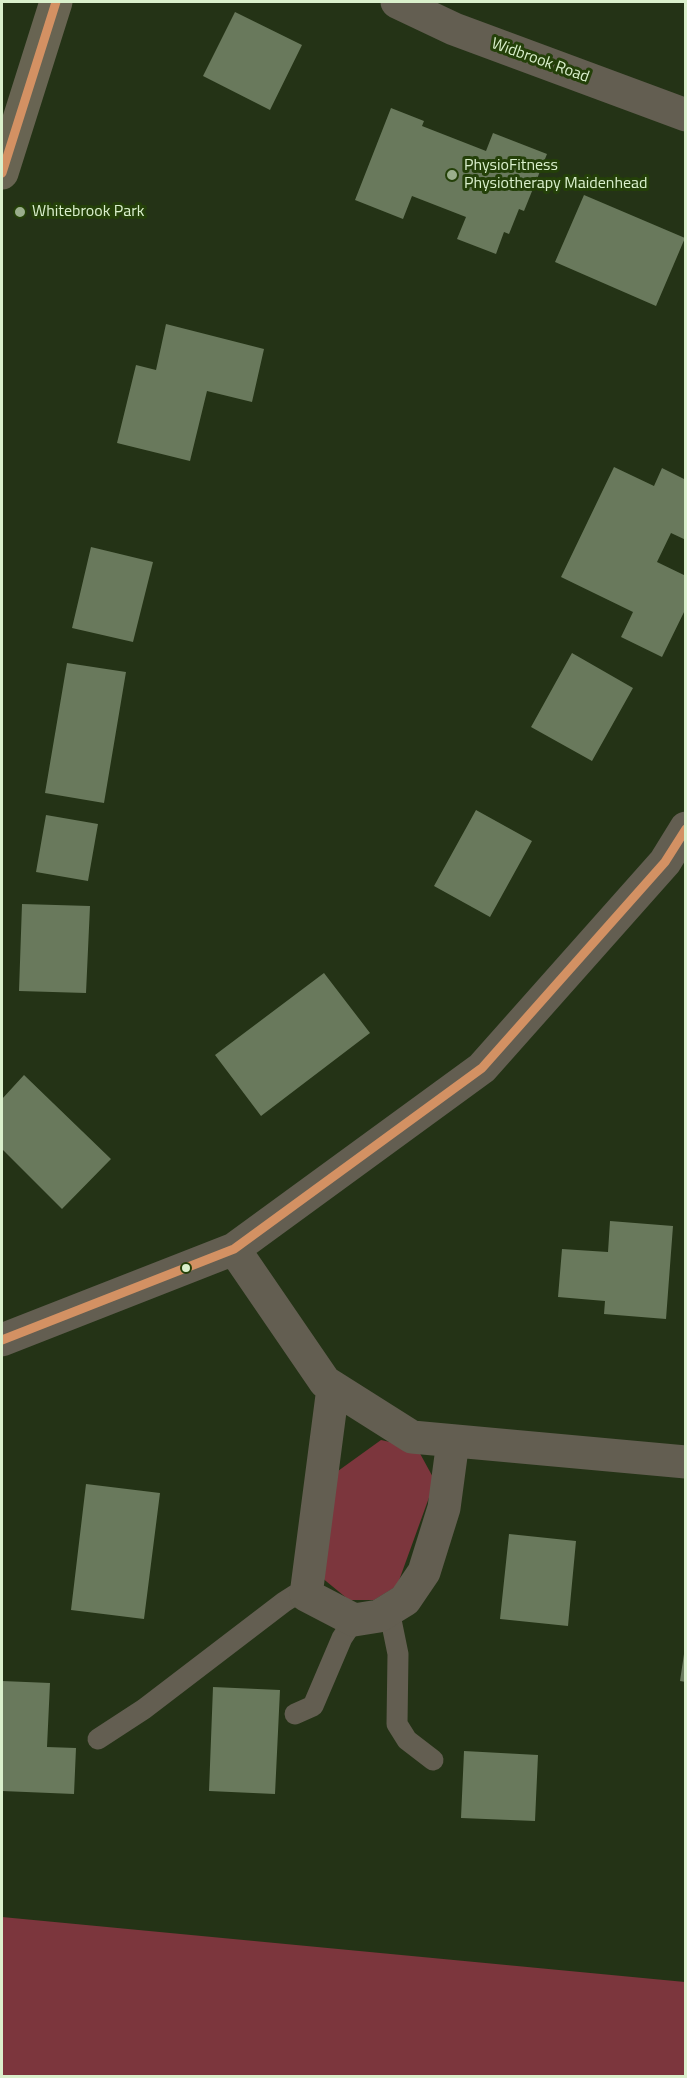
<!DOCTYPE html>
<html>
<head>
<meta charset="utf-8">
<style>
  body { margin:0 }
  #map { position:relative; width:687px; height:2078px; overflow:hidden; background:#243316; font-family:"Titillium Web",sans-serif }
  canvas { display:block }
  .frame { position:absolute; inset:0; border:3px solid #daf0cc; pointer-events:none }
</style>
</head>
<body>
<div id="map">
<canvas width="687" height="2078"></canvas>
<div class="frame"></div>
</div>
<script>
const ctx = document.querySelector('canvas').getContext('2d');
ctx.lineJoin = 'round';
function paint(path, color) { ctx.fillStyle = color; ctx.fill(path, 'evenodd'); }
const toPath = rows => new Path2D(rows.map(r => 'M' + r).join(''));
function strokePath(path, color, width, dash) { ctx.strokeStyle = color; ctx.lineWidth = width; ctx.lineCap = dash ? 'butt' : 'round'; ctx.setLineDash(dash || []); ctx.stroke(path); }
function write(font, color, halo, rows, align = 'center') {
  ctx.font = font + ' "Titillium Web",sans-serif'; ctx.lineWidth = 6; ctx.setLineDash([]); ctx.textBaseline = 'middle'; ctx.strokeStyle = halo; ctx.fillStyle = color; for (const [text, x, y, turn = 0] of rows) {
    ctx.save(); ctx.translate(x, y); ctx.rotate((+turn || 0) * Math.PI / 180); ctx.textAlign = isNaN(turn) ? turn : align; if (halo) ctx.strokeText(text, 0, 0); ctx.fillText(text, 0, 0); ctx.restore();
  }
}
paint(toPath([
  [381,1440,417,1448,435,1481,397,1586,374,1600,349,1600,321,1577,331,1476],
  [2,1917,685,1982,685,2076,2,2076]
]), '#7c363d');
paint(toPath([
  [235,12,302,45,270,110,203,76],
  [391,108,424,121,422,126,486,151,493,133,547,154,524,211,519,209,509,234,504,232,496,254,457,239,466,217,412,196,403,219,355,200],
  [584,195,685,238,656,306,555,262],
  [166,324,264,349,252,402,207,391,190,461,117,443,136,365,156,370],
  [614,467,654,486,662,468,686,480,686,540,671,533,657,562,686,576,686,608,662,657,621,637,633,612,561,577],
  [91,547,153,562,133,642,72,628],
  [572,653,633,688,592,761,531,727],
  [67,663,126,672,104,803,45,793],
  [476,810,532,841,490,917,434,886],
  [46,815,98,824,88,881,36,872],
  [22,904,90,906,86,993,19,991],
  [324,973,370,1033,261,1116,215,1055],
  [24,1075,111,1159,62,1209,2,1149,2,1099],
  [610,1221,673,1226,666,1319,604,1314,605,1301,558,1297,562,1249,608,1252],
  [86,1484,160,1493,144,1619,71,1610],
  [509,1534,576,1541,568,1626,500,1619],
  [684,1654,686,1655,686,1682,680,1681],
  [2,1681,50,1683,47,1747,76,1748,74,1794,2,1791],
  [213,1687,280,1690,275,1794,209,1791],
  [464,1751,538,1755,535,1821,461,1818]
]), '#69795c');
strokePath(toPath([
  [389,1610,398,1654,397,1724,407,1740,433,1760],
  [295,1714,313,1706,342,1638,354,1620],
  [98,1739,144,1709,284,1602,295,1595,306,1595]
]), '#635e51', 21);
strokePath(toPath([
  [397,2,454,29,686,115],
  [234,1249,325,1382,412,1437,686,1462],
  [2,1340,234,1249,482,1068,665,862,686,828],
  [333,1388,306,1595,354,1620,379,1616,405,1600,424,1572,444,1508,453,1441]
]), '#635e51', 33);
strokePath(toPath([
  [2,173,56,2]
]), '#686452', 33);
strokePath(toPath([
  [2,173,56,2],
  [2,1340,234,1249,482,1068,665,862,686,829]
]), '#d39163', 9);
for (const [x, y, r, color] of [
  [452,175,6,"#9aae8c"],
  [20,212,6,"#9aae8c"],
  [186,1268,5,"#daf0cc"]
]) { const dot = new Path2D(); dot.arc(x, y, r, 0, 2 * Math.PI); ctx.fillStyle = color; ctx.fill(dot); strokePath(dot, '#244009', 2); }
write('16px', '#daf0cc', '#244009', [
  ["Widbrook Road",540,61,20]
]);
write('16px', '#daf0cc', '#244009', [
  ["PhysioFitness",464,166],
  ["Physiotherapy Maidenhead",464,184],
  ["Whitebrook Park",32,212]
], 'left');
</script>
</body>
</html>
